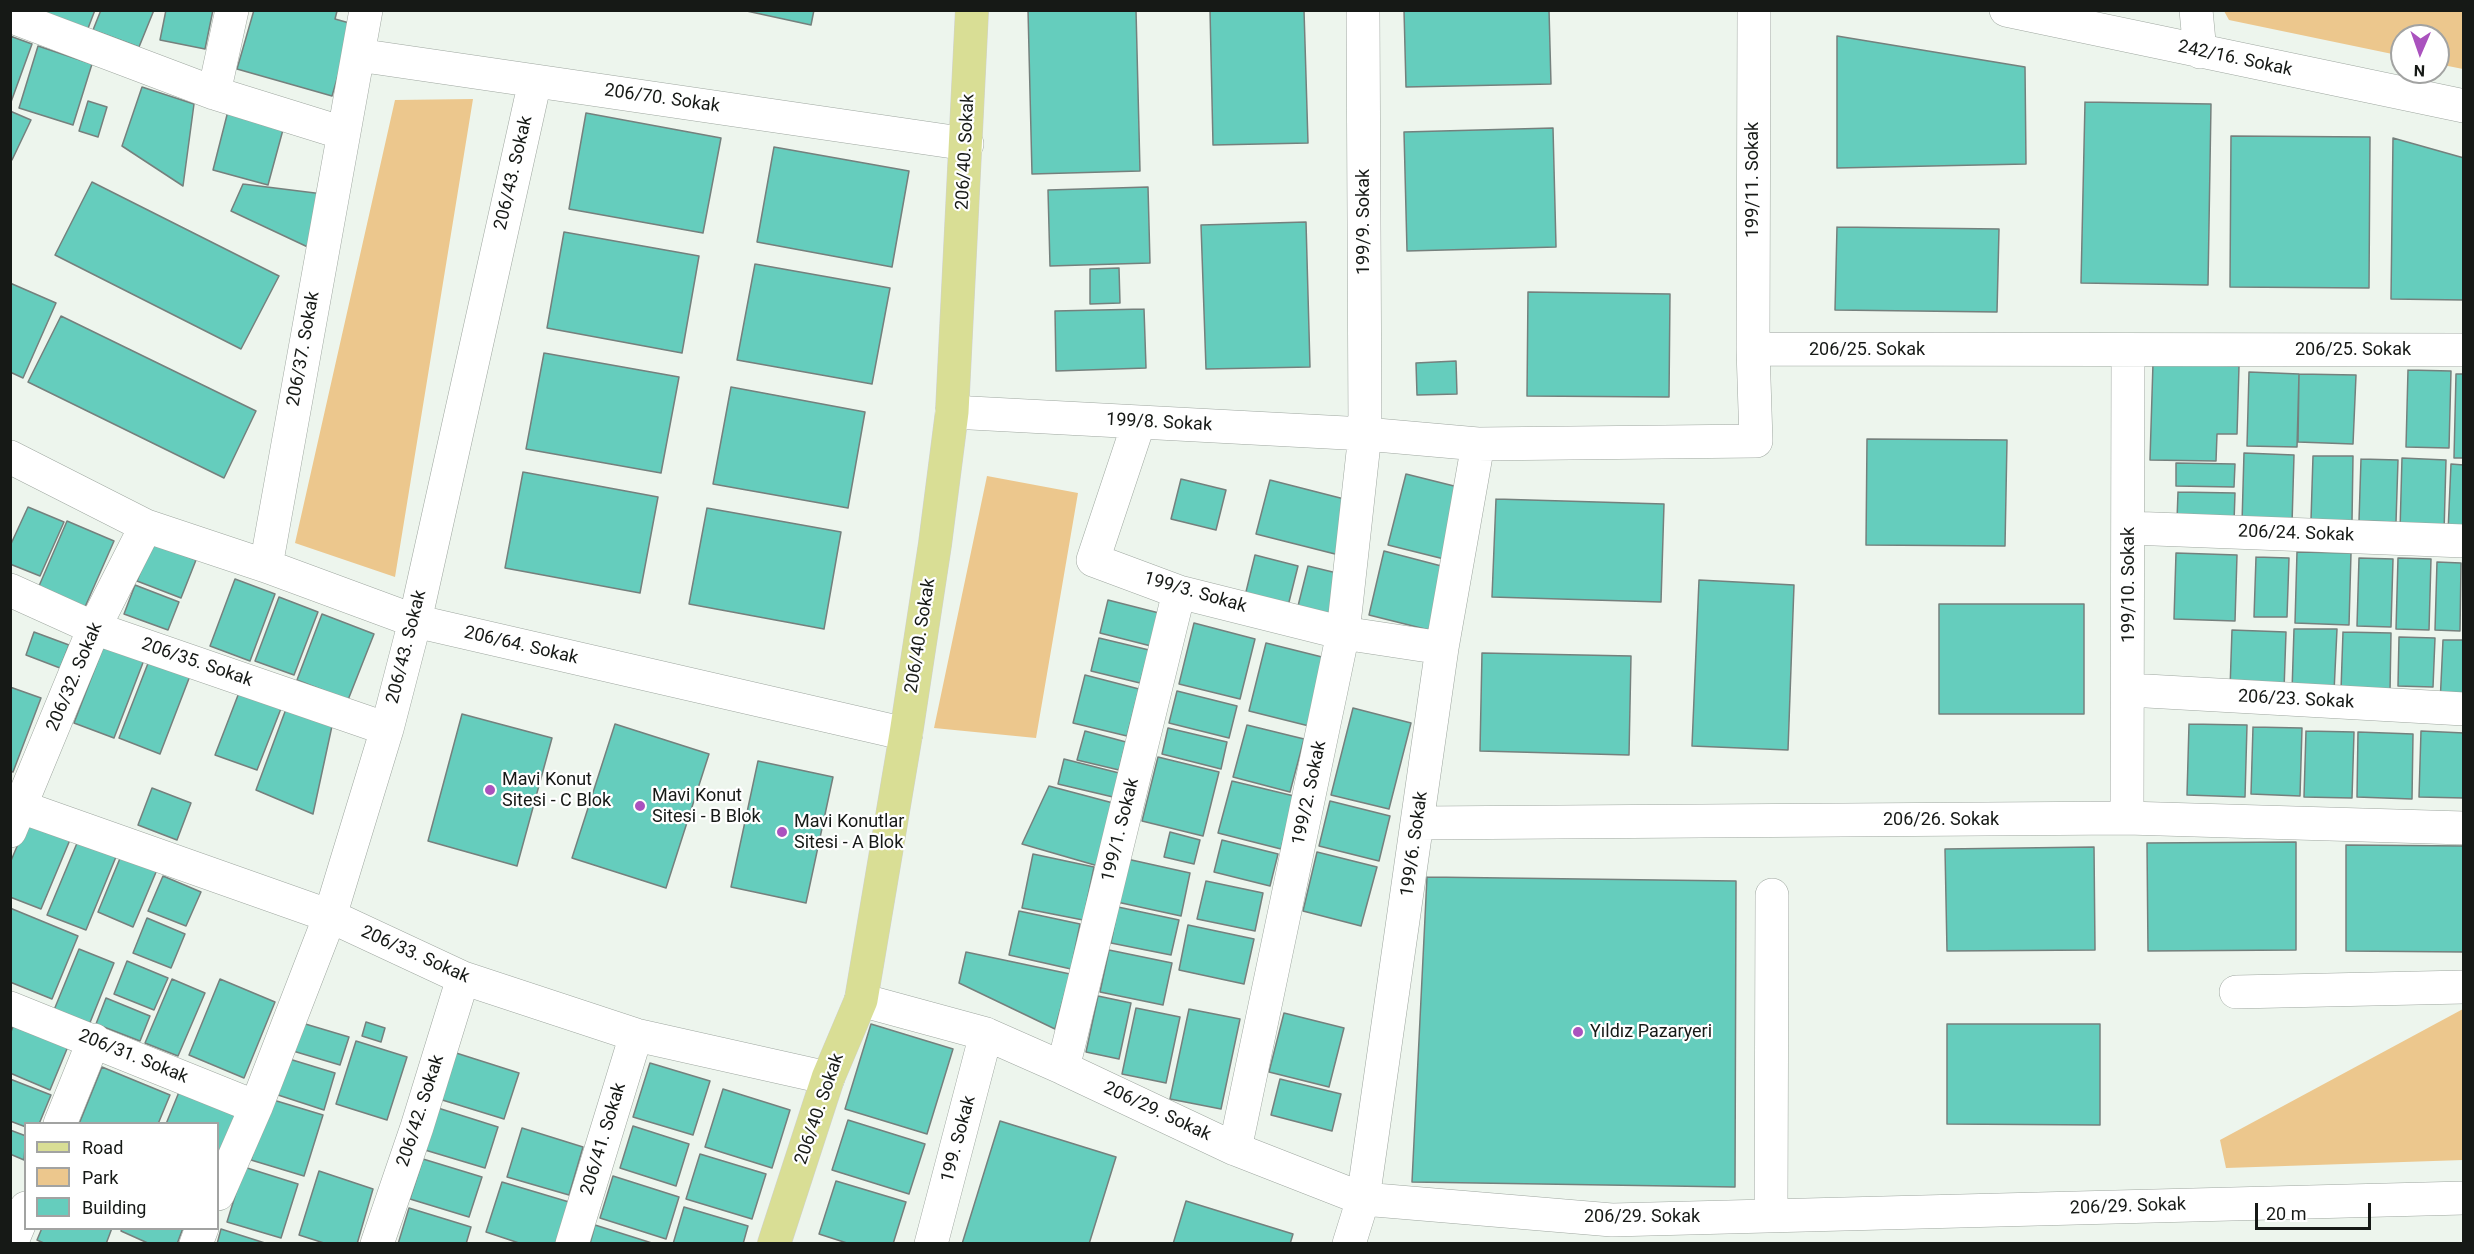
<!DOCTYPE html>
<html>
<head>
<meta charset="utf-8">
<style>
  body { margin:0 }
  #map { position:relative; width:2474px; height:1254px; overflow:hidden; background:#edf5ed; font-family:Roboto,sans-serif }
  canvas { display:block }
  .frame { position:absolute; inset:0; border:12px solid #161916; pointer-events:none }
  .legend { position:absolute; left:24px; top:1122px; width:195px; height:108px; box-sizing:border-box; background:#fff; border:2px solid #a2a3a2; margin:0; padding:8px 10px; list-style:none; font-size:18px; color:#161916 }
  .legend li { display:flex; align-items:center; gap:12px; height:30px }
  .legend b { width:30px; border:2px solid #a2a3a2 }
  .north { position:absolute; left:2390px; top:24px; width:60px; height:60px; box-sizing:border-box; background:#fff; border:2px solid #a2a3a2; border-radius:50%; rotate:182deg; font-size:16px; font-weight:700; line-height:24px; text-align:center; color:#161916 }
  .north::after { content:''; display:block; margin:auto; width:21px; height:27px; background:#aa52be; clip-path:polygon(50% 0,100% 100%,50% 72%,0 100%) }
  .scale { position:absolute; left:2255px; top:1203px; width:116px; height:27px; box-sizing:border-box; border:3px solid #161916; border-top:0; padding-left:8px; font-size:18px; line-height:21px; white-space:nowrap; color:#161916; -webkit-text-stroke:4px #fff; paint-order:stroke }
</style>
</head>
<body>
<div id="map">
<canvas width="2474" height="1254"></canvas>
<div class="frame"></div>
<ul class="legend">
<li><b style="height:8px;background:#d9de95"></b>Road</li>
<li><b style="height:16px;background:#ecc78d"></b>Park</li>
<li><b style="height:16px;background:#65cdbd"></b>Building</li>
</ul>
<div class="north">N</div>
<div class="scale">20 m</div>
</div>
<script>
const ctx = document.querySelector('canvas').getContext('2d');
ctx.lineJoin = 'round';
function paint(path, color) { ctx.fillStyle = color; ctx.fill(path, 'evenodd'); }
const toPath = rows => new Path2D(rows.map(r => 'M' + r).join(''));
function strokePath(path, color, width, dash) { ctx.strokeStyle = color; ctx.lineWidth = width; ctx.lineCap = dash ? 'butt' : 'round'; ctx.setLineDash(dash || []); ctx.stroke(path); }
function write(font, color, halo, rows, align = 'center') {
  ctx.font = font + ' Roboto,sans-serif'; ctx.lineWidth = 4.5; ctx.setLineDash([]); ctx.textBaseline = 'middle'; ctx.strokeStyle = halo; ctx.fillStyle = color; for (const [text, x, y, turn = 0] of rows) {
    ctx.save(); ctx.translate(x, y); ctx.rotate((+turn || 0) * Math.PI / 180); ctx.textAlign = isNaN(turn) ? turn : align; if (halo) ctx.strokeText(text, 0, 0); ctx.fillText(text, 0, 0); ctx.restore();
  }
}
paint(toPath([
  [2224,11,2463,11,2463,69,2438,64,2438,36,2402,36,2402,56,2229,20],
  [473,99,395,577,295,543,395,100],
  [987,476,1078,493,1036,738,934,728],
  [2463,1009,2463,1160,2226,1168,2220,1140]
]), '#ecc78d');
const building = toPath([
  [46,10,95,10,87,31,44,14,46,10],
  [101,10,154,10,139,47,93,30,101,10],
  [166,10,213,10,205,49,160,40,166,10],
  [254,10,335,10,337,11,335,19,353,24,332,96,237,69,254,10],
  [742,10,814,10,811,25,742,10],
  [1028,10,1136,10,1140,171,1032,174,1028,10],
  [1210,10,1304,10,1308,143,1213,145,1210,10],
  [1404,10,1549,10,1551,84,1406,87,1404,10],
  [10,36,32,44,11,102,10,102,10,36],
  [1837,36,2025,67,2026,164,1837,168,1837,36],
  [38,46,92,64,73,125,19,108,38,46],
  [142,87,194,104,183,186,122,146,142,87],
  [88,101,107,107,98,137,79,131,88,101],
  [2085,102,2211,104,2208,285,2081,283,2085,102],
  [10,111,31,120,12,160,10,160,10,111],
  [228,111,284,126,268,185,213,170,228,111],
  [586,113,721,138,703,233,569,209,586,113],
  [1553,128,1556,247,1407,251,1404,132,1553,128],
  [2231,136,2370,137,2369,288,2230,287,2231,136],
  [2393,138,2464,158,2464,300,2391,299,2393,138],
  [774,147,909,171,892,267,757,242,774,147],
  [92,182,279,276,241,349,55,255,92,182],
  [243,184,323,194,312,249,231,211,243,184],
  [1148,187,1150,263,1050,266,1048,190,1148,187],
  [1306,222,1310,367,1206,369,1201,225,1306,222],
  [1837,227,1999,229,1997,312,1835,310,1837,227],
  [564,232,699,256,682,353,547,328,564,232],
  [755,264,890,288,872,384,737,360,755,264],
  [1119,268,1120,303,1090,304,1090,269,1119,268],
  [10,283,56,303,23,378,10,372,10,283],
  [1528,292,1670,294,1669,397,1527,396,1528,292],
  [1144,309,1146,368,1056,371,1055,311,1144,309],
  [61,316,256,411,224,478,28,382,61,316],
  [544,353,679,377,661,473,526,449,544,353],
  [1456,361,1457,394,1417,395,1416,363,1456,361],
  [2153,363,2239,366,2237,434,2217,434,2216,461,2150,460,2153,363],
  [2408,370,2451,371,2449,448,2406,447,2408,370],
  [2249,372,2299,374,2297,447,2247,446,2249,372],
  [2299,374,2356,375,2353,444,2298,442,2299,374],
  [2456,374,2464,374,2464,458,2454,458,2456,374],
  [731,387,865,412,848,508,713,484,731,387],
  [1867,439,2007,440,2005,546,1866,545,1867,439],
  [2244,453,2294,455,2292,524,2242,523,2244,453],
  [2313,456,2353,456,2352,521,2311,520,2313,456],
  [2402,458,2446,460,2444,532,2400,531,2402,458],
  [2361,459,2398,460,2396,522,2359,521,2361,459],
  [2176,463,2235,464,2234,487,2176,486,2176,463],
  [2451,464,2464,465,2464,532,2448,532,2451,464],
  [523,472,658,497,640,593,505,568,523,472],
  [1406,474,1466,489,1448,560,1388,545,1406,474],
  [1181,479,1226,490,1216,530,1171,519,1181,479],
  [1270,480,1352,501,1339,555,1256,534,1270,480],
  [2178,492,2235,493,2234,522,2177,520,2178,492],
  [1496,499,1664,504,1661,602,1492,597,1496,499],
  [28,507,64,522,40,576,10,564,10,546,28,507],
  [707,508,841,532,824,629,689,604,707,508],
  [67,521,114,541,85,607,39,586,67,521],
  [152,543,196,560,181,598,137,581,152,543],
  [1384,551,1449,568,1433,631,1369,615,1384,551],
  [2297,552,2351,553,2349,625,2295,623,2297,552],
  [2176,553,2237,555,2235,621,2174,619,2176,553],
  [1255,555,1298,566,1287,610,1244,600,1255,555],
  [2256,557,2289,558,2287,617,2254,617,2256,557],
  [2359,558,2393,559,2391,627,2357,626,2359,558],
  [2398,558,2431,559,2429,630,2396,629,2398,558],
  [2437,562,2461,563,2460,631,2435,630,2437,562],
  [1308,566,1345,575,1332,624,1296,614,1308,566],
  [235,579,275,594,250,661,210,646,235,579],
  [1699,580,1794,585,1788,750,1692,746,1699,580],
  [135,585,179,602,168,630,124,614,135,585],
  [279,597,318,612,294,675,255,661,279,597],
  [1108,600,1159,613,1151,646,1100,633,1108,600],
  [1939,604,2084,604,2084,714,1939,714,1939,604],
  [322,614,374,634,348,700,297,680,322,614],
  [1194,623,1255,639,1240,699,1179,684,1194,623],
  [2294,629,2337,629,2334,692,2292,691,2294,629],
  [2232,630,2286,632,2284,690,2230,689,2232,630],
  [34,632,69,645,60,668,26,655,34,632],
  [2343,632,2391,633,2390,692,2341,690,2343,632],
  [2399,637,2435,638,2433,687,2398,686,2399,637],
  [1099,638,1149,650,1140,683,1091,671,1099,638],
  [2443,640,2464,640,2464,704,2440,704,2443,640],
  [1266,643,1326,658,1309,726,1249,711,1266,643],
  [104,645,144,660,114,738,74,723,104,645],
  [152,653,193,668,160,754,119,738,152,653],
  [1482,653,1631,656,1629,755,1480,751,1482,653],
  [1085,675,1139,689,1127,736,1073,723,1085,675],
  [10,687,41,698,13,772,10,771,10,687],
  [240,690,282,706,257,770,215,755,240,690],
  [1177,691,1237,706,1229,738,1169,723,1177,691],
  [1353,708,1411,723,1389,809,1331,795,1353,708],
  [286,709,332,726,313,814,256,790,286,709],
  [462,714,552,738,517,866,428,841,462,714],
  [615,724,709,754,666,888,572,858,615,724],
  [2189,724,2247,725,2245,797,2187,795,2189,724],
  [1247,725,1304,739,1290,792,1233,777,1247,725],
  [2253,727,2302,728,2300,796,2251,794,2253,727],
  [1168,728,1227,742,1221,769,1162,754,1168,728],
  [1085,731,1126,742,1119,770,1077,760,1085,731],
  [2306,731,2354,732,2352,798,2304,797,2306,731],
  [2421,731,2464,733,2464,798,2419,797,2421,731],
  [2358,732,2413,734,2412,799,2357,797,2358,732],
  [1158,757,1219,772,1203,836,1142,821,1158,757],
  [1064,759,1119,773,1113,797,1058,784,1064,759],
  [758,761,833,777,806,903,731,887,758,761],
  [1232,781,1294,796,1281,849,1218,833,1232,781],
  [1049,786,1113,803,1098,866,1022,844,1049,786],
  [152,788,191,803,177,840,138,825,152,788],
  [1330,801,1390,816,1379,861,1319,846,1330,801],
  [29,818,72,835,41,909,10,897,10,863,29,818],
  [1170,832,1200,840,1194,864,1164,857,1170,832],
  [80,836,118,852,86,930,47,915,80,836],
  [1222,840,1278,854,1270,886,1214,872,1222,840],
  [2296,842,2296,950,2148,951,2147,843,2296,842],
  [2346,845,2464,846,2464,952,2346,951,2346,845],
  [2094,847,2095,950,1947,951,1945,849,2094,847],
  [123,851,159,865,133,927,98,912,123,851],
  [1317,852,1377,867,1361,926,1303,911,1317,852],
  [1033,854,1094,867,1083,920,1022,908,1033,854],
  [1127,859,1190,873,1181,916,1117,902,1127,859],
  [163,876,201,892,186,926,148,911,163,876],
  [1427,877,1736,881,1735,1187,1412,1182,1427,877],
  [1206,881,1263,893,1255,931,1197,919,1206,881],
  [1118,907,1179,920,1171,955,1111,943,1118,907],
  [10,908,78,936,52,999,10,982,10,908],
  [1019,911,1080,924,1071,969,1009,955,1019,911],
  [147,918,185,934,171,968,133,953,147,918],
  [1188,925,1254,939,1244,984,1179,970,1188,925],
  [79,949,114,963,89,1025,54,1010,79,949],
  [1109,950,1172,963,1163,1005,1100,992,1109,950],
  [966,952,1070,974,1055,1029,959,983,966,952],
  [127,961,168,978,154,1010,114,994,127,961],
  [172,979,205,993,178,1056,145,1043,172,979],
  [220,979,275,1002,244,1078,189,1055,220,979],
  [1098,996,1131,1003,1119,1059,1086,1052,1098,996],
  [106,998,150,1016,140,1041,96,1024,106,998],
  [1136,1008,1180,1017,1166,1083,1122,1074,1136,1008],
  [1189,1009,1240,1019,1221,1109,1170,1099,1189,1009],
  [1284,1013,1344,1028,1329,1087,1269,1072,1284,1013],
  [15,1022,69,1044,50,1090,10,1073,10,1034,15,1022],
  [366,1022,385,1028,381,1042,362,1036,366,1022],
  [302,1023,349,1037,340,1065,293,1051,302,1023],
  [871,1024,953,1049,927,1134,845,1109,871,1024],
  [1947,1024,2100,1024,2100,1125,1947,1124,1947,1024],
  [356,1041,407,1057,387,1120,336,1104,356,1041],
  [453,1052,519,1073,504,1119,439,1099,453,1052],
  [286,1058,335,1073,324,1110,275,1094,286,1058],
  [650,1063,710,1081,693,1135,633,1117,650,1063],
  [102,1067,170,1095,158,1124,79,1124,102,1067],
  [10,1079,51,1095,39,1124,26,1124,26,1127,10,1121,10,1079],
  [1280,1079,1341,1094,1332,1131,1271,1115,1280,1079],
  [723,1089,790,1110,772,1168,705,1147,723,1089],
  [179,1092,236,1116,218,1160,218,1124,166,1124,179,1092],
  [270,1099,323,1115,304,1176,251,1160,270,1099],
  [438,1108,498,1127,485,1168,425,1150,438,1108],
  [848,1120,925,1144,909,1194,832,1170,848,1120],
  [1000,1121,1116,1157,1089,1244,962,1244,1000,1121],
  [633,1126,689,1144,676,1186,620,1168,633,1126],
  [522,1128,583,1147,569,1195,507,1177,522,1128],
  [10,1130,26,1136,24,1160,10,1154,10,1130],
  [700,1154,766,1174,752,1219,686,1199,700,1154],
  [423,1159,482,1177,469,1217,410,1199,423,1159],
  [244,1167,298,1184,281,1238,227,1222,244,1167],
  [319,1171,373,1189,357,1244,327,1244,299,1235,319,1171],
  [613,1176,679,1197,666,1239,600,1218,613,1176],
  [836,1181,906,1202,893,1244,850,1244,819,1234,836,1181],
  [502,1182,569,1202,557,1244,522,1244,486,1232,502,1182],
  [1186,1201,1293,1234,1290,1244,1173,1244,1186,1201],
  [684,1207,748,1226,743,1244,673,1244,684,1207],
  [409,1208,471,1227,466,1244,398,1244,409,1208],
  [595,1225,655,1244,590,1244,595,1225],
  [42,1228,112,1228,106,1244,46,1244,37,1240,42,1228],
  [122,1228,183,1228,177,1244,150,1244,121,1231,122,1228],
  [221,1229,268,1244,217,1244,221,1229]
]);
paint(building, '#65cdbd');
strokePath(building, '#75807d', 1.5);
const minor = toPath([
  [2006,10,2464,106],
  [2196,10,2200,52],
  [10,16,214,93,343,133],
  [358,55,967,144],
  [214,93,232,10],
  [1753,349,1754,10],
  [952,412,1365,434,1478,444,1756,441,1753,349,2464,350],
  [1139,422,1093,560,1179,592,1343,633,1442,648],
  [10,457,146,526,266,566,415,621,906,734],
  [2129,528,2464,541],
  [266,566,366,10],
  [10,590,94,628,387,729],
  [2129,690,2464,709],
  [10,803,330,916,463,978,636,1035,828,1078],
  [2127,818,2128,351],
  [1418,823,2127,818,2464,828],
  [10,831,94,628,146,526],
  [2236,992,2464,987],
  [861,1000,986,1034,1063,1068,1235,1149,1363,1199,1612,1220,2464,1198],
  [10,1008,256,1107],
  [1063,1068,1179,592],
  [60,1124,94,1040],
  [1235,1149,1343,633,1365,434,1363,10],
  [218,1194,256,1107,330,916,387,729,415,621,535,81],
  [1771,1216,1772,895],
  [11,1244,26,1208],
  [196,1244,202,1228],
  [377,1244,417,1127,463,978],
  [572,1244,636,1035],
  [931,1244,986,1034],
  [1349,1244,1363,1199,1442,648,1478,444]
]);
const major = toPath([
  [774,1244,828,1078,861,1000,906,734,935,544,952,412,972,10]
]);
strokePath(minor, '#9fa7a0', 34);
strokePath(major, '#d0d1d0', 34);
strokePath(minor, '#fff', 33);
strokePath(major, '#d9de95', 33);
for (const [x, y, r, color] of [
  [490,790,6,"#aa52be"],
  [640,806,6,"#aa52be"],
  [782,832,6,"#aa52be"],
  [1578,1032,6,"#aa52be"]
]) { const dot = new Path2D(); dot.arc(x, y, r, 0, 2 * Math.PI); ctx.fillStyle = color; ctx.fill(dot); strokePath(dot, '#fff', 2); }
write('18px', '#161916', '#fff', [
  ["242/16. Sokak",2235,59,12],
  ["206/70. Sokak",662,99,8],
  ["206/40. Sokak",966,152,-87],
  ["206/43. Sokak",514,173,-77],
  ["199/11. Sokak",1753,180,-90],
  ["199/9. Sokak",1364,222,-90],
  ["206/37. Sokak",304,349,-80],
  ["206/25. Sokak",1867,350],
  ["206/25. Sokak",2353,350],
  ["199/8. Sokak",1159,423,3],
  ["206/24. Sokak",2296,534,2],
  ["199/10. Sokak",2129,585,-90],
  ["199/3. Sokak",1195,593,16],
  ["206/40. Sokak",921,636,-81],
  ["206/64. Sokak",521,646,13],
  ["206/43. Sokak",407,647,-76],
  ["206/35. Sokak",197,663,19],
  ["206/32. Sokak",75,677,-67],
  ["206/23. Sokak",2296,700,3],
  ["199/2. Sokak",1310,793,-78],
  ["206/26. Sokak",1941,820],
  ["199/1. Sokak",1121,830,-76],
  ["199/6. Sokak",1415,844,-82],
  ["206/33. Sokak",415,955,24],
  ["206/31. Sokak",133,1057,22],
  ["206/40. Sokak",820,1109,-71],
  ["206/42. Sokak",421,1111,-72],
  ["206/29. Sokak",1157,1112,25],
  ["206/41. Sokak",604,1139,-73],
  ["199. Sokak",959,1139,-75],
  ["206/29. Sokak",2128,1207,-2],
  ["206/29. Sokak",1642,1217]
]);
write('18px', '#161916', '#fff', [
  ["Mavi Konut",502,780],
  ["Sitesi - C Blok",502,801],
  ["Mavi Konut",652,796],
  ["Sitesi - B Blok",652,817],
  ["Mavi Konutlar",794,822],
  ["Sitesi - A Blok",794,843],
  ["Yıldız Pazaryeri",1590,1032]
], 'left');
</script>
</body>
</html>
